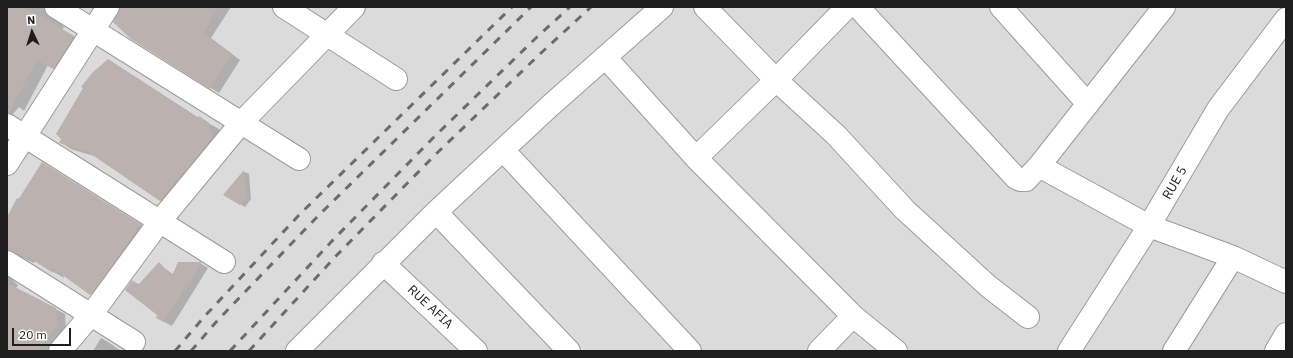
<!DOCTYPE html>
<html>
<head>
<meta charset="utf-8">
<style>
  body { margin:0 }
  #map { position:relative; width:1293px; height:358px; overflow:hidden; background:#eee9e5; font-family:"IBM Plex Sans",sans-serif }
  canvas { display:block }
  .frame { position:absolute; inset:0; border:8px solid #1e1e1e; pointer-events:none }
  .north { position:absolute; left:12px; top:12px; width:40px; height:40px; -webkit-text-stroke:3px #fff; paint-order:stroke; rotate:356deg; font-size:11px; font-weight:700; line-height:16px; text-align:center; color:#1e1e1e }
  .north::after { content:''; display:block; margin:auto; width:14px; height:18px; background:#1e1e1e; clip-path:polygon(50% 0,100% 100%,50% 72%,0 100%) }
  .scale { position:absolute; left:12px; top:328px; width:59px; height:18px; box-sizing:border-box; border:2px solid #1e1e1e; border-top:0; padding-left:5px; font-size:12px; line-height:14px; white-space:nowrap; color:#1e1e1e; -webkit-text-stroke:3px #fff; paint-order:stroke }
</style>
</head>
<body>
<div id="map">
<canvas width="1293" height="358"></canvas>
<div class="frame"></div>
<div class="north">N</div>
<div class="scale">20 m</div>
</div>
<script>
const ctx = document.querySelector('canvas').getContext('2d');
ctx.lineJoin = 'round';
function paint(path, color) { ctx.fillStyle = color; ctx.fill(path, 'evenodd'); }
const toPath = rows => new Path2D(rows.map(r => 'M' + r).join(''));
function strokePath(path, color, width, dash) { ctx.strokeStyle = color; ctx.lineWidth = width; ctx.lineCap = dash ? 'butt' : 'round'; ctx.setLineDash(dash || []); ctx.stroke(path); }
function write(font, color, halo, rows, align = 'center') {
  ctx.font = font + ' "IBM Plex Sans",sans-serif'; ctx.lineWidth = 4; ctx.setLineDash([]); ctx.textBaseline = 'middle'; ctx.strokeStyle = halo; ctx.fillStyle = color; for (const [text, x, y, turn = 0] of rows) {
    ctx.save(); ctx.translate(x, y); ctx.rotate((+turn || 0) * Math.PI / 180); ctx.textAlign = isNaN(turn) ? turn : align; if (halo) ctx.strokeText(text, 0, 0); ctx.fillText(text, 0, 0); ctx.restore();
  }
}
paint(toPath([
  [7,7,1286,7,1286,351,7,351]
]), '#dcdbdb');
paint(toPath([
  [7,7,56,7,54,13,56,20,64,27,62,30,85,43,65,75,48,65,24,111,19,107,7,121],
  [89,7,109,7,103,15],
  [133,7,231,7,211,38,240,60,219,93,211,88],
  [120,67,199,118,219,129,224,144,167,205,97,157,71,149,60,142],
  [42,163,150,230,101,300,63,274,64,278,35,261,34,263,7,251,7,217],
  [245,172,249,174,251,199,245,207,228,197,228,191],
  [200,263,208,268,172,326,157,318,158,314,133,281,140,285,159,264,174,275],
  [7,275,18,285,16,288,65,314,66,332,51,351,7,351],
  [101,338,108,342,121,351,93,351]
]), '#0003');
paint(toPath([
  [7,7,25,7,74,36,53,69,37,60,9,113,7,113],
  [120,7,219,7,203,33,232,54,210,89,131,39,113,22],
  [108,59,198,118,199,116,208,122,213,137,160,201,88,152,59,143,61,139,56,134,83,88,81,87,92,73],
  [42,162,140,224,125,247,90,295,53,268,53,273,25,255,23,257,7,250,7,217,17,198,19,199],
  [244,170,247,196,240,205,223,195],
  [159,262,172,276,178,262,201,262,188,286,186,285,164,322,156,318,157,315,125,290,132,280,138,285],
  [7,283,56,308,57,327,38,351,7,351]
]), '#bbb1ae');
const street = toPath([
  [56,7,299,159],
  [284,7,396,79],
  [705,7,776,80,836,135,905,210,988,286,1028,317],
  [858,7,1016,178,1020,180,1026,180,1039,166,1164,7],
  [1001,7,1088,104],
  [605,57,696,158,853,316,896,351],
  [7,125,224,262],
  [503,150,690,351],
  [696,158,776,80,847,7],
  [7,164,108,7],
  [1039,166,1149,226,1233,257,1286,282],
  [436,212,569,351],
  [7,262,134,342],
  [383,263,476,351],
  [60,351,91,315,160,221,241,123,354,7],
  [297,351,436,212,551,105,662,7],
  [819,351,853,316],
  [1069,351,1149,226,1218,109,1286,19],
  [1174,351,1233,257],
  [1276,351,1286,334]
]);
strokePath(street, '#9b9b9b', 24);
strokePath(street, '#fff', 22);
strokePath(toPath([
  [175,351,204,317,300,214,512,7],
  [191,351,217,321,318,216,531,7],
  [230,351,332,241,434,137,537,37,570,7],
  [249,351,336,256,435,155,541,53,591,7]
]), '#6c6c6c', 3, [8, 8]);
write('13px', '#1e1e1e', '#fff', [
  ["RUE 5",1175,183,-60],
  ["RUE AFIA",430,307,43]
]);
</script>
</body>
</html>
